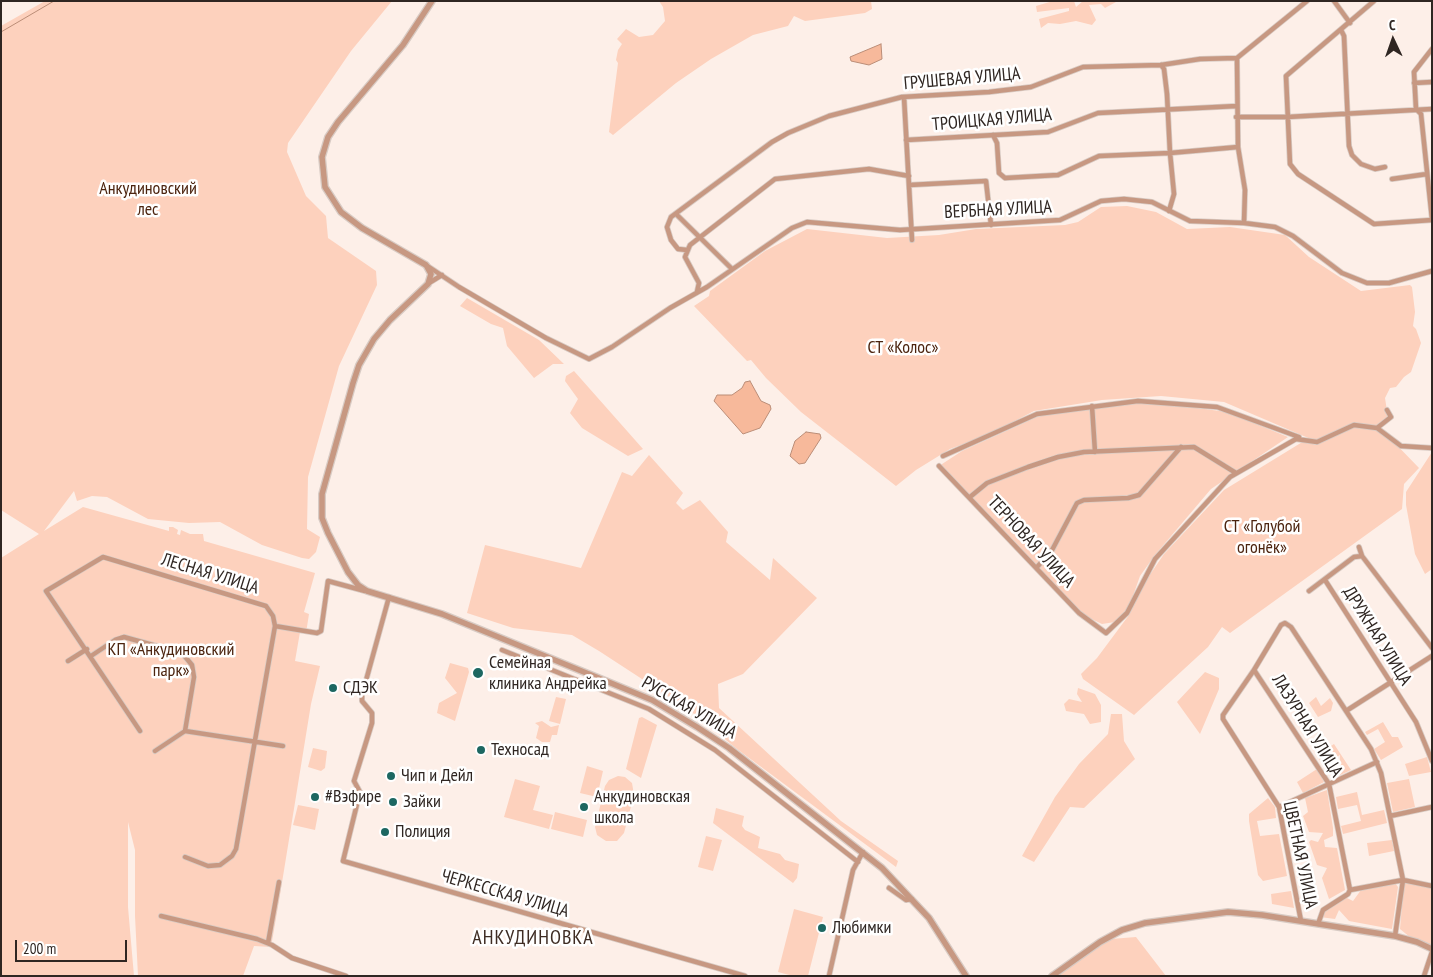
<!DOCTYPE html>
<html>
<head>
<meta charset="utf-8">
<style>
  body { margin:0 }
  #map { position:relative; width:1433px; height:977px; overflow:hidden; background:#fdefe8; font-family:"PT Sans Narrow",sans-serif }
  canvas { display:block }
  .frame { position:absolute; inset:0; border:2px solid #2f2622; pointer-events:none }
  .north { position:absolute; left:1368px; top:15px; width:50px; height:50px; -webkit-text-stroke:4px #fff; paint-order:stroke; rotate:357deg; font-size:14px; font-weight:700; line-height:20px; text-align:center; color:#2f2622 }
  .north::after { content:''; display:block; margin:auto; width:18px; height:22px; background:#2f2622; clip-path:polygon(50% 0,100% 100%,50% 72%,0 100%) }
  .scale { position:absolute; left:15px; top:940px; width:112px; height:22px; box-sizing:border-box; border:2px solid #2f2622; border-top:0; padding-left:6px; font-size:15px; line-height:18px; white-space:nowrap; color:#2f2622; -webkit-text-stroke:4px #fff; paint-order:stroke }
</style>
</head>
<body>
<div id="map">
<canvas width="1433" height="977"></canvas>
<div class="frame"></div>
<div class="north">С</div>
<div class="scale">200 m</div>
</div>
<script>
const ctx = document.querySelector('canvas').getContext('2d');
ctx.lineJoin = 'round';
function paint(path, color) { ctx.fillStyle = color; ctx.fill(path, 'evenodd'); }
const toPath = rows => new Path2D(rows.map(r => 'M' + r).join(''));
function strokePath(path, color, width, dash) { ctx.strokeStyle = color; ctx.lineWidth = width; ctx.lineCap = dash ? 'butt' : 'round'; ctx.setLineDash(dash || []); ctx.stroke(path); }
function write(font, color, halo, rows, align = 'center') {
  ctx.font = font + ' "PT Sans Narrow",sans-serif'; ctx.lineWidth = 5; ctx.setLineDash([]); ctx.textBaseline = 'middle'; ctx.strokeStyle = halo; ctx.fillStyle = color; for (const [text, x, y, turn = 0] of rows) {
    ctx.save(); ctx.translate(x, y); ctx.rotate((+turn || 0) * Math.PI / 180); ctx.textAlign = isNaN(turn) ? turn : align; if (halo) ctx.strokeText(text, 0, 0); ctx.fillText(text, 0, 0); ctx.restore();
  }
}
paint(toPath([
  [45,1,392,1,351,51,288,143,287,152,306,196,326,216,328,238,376,271,377,285,339,366,308,477,307,529,320,537,316,552,309,559,302,558,262,545,220,522,189,523,148,519,107,497,92,496,77,501,74,491,44,531,83,507,169,531,169,527,173,527,178,530,177,534,180,535,181,530,190,534,203,534,204,541,315,573,304,612,309,614,306,633,300,632,295,661,320,666,311,704,279,901,271,947,254,946,243,976,138,976,135,916,135,850,128,822,128,907,134,976,1,976,1,558,39,534,1,510,1,26],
  [659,1,871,1,872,9,865,13,805,21,794,16,788,26,753,35,711,59,676,83,613,135,609,132,618,63,616,60,618,50,622,44,617,39,626,29,639,37,653,35,665,21,663,7],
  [1053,1,1074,1,1076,7,1083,1,1140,1,1116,2,1105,8,1101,4,1089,5,1096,20,1092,25,1076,21,1060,24,1048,23,1041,28,1039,19,1069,11,1069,8,1037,12,1036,6],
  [1127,206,1156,212,1187,229,1230,227,1285,235,1309,257,1361,291,1410,285,1412,287,1415,312,1413,326,1416,329,1421,343,1411,372,1404,377,1396,387,1390,388,1385,398,1388,417,1376,426,1355,423,1331,436,1313,440,1224,402,1161,396,1102,400,1034,411,990,434,950,449,916,470,896,486,801,412,766,378,751,360,747,361,694,306,709,296,710,291,765,251,807,229,887,238,939,235,976,229,1065,225,1078,222,1101,207],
  [467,298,539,340,564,364,553,364,534,378,507,346,503,328,491,324,460,306],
  [574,371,643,449,628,456,582,428,570,413,578,399,565,381,566,376],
  [1153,402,1227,412,1288,437,1211,489,1155,555,1140,576,1128,610,1115,622,1102,624,1079,613,939,466,962,451,1037,417,1063,411],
  [1356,426,1376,429,1389,437,1419,468,1404,484,1402,509,1230,633,1222,627,1208,647,1134,715,1083,679,1081,674,1097,658,1129,615,1147,579,1164,554,1224,490,1304,441,1316,445],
  [1432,452,1432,569,1425,574,1415,554,1406,505,1406,492],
  [649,455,683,493,676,503,683,510,700,500,728,532,726,542,770,580,773,558,817,598,743,674,718,684,719,708,841,821,898,861,896,867,737,749,688,709,599,651,572,635,513,628,467,613,485,545,581,568,622,472,632,476],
  [450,663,468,668,469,672,455,721,437,713,439,703,457,693,445,678],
  [1205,672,1219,678,1219,689,1200,734,1177,702],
  [1078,688,1095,694,1101,705,1101,722,1090,724,1084,714,1066,711,1064,704,1069,699,1082,702,1077,694],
  [556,697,566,699,560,724,549,721],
  [1316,697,1321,706,1330,698,1333,703,1331,711,1318,717,1309,703],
  [1111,714,1122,714,1124,741,1135,759,1084,808,1070,807,1034,862,1022,856,1055,797,1079,764,1108,734],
  [642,717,657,725,641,778,626,769,639,718],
  [542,721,551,727,559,725,557,735,552,735,550,742,542,742,536,738,539,726,535,723],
  [1383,722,1392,737,1398,737,1403,747,1381,760,1374,749,1385,742,1378,729,1367,735,1365,732],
  [1334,744,1351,770,1332,779,1339,774,1340,755,1323,766,1317,755],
  [313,748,327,751,325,768,321,771,308,767],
  [1427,757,1431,772,1409,776,1405,764],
  [587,766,603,771,597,797,580,793],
  [1317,769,1324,782,1303,793,1297,782],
  [618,776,625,777,632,783,634,795,624,833,617,841,606,841,597,835,595,827,605,786,609,780],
  [515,779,540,786,533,810,553,815,549,829,504,817],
  [1409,779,1415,807,1393,812,1387,783],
  [1327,790,1333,828,1333,836,1324,840,1325,847,1337,848,1345,890,1329,899,1322,878,1327,868,1317,865,1309,842,1311,840,1318,842,1323,833,1309,832,1303,816,1308,812,1305,798],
  [1357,792,1362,815,1384,810,1387,823,1343,834,1341,826,1361,821,1357,805,1338,809,1336,797],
  [1268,798,1275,807,1276,818,1257,821,1260,836,1279,834,1287,876,1263,881,1258,875,1249,821,1249,814],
  [298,805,319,809,315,830,293,825],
  [716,808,744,816,742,826,745,830,760,837,758,848,780,854,785,860,799,864,797,878,793,883,713,823],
  [555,812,587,820,583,837,551,829],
  [706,836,722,840,713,871,698,867],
  [1392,840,1394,851,1369,856,1367,843],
  [1404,881,1432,887,1432,947,1411,938,1400,929],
  [1395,883,1398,887,1392,929,1349,921,1339,910,1335,919,1320,917,1323,910,1345,897,1353,901,1361,890],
  [1291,891,1294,908,1272,904,1271,894],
  [794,909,823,917,808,976,793,976,778,972],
  [1136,937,1166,976,1057,976,1111,939]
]), '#fdd1bd');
const water = toPath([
  [881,44,882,59,869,65,851,61,850,57,881,44],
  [750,381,761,401,770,405,771,409,760,428,743,434,714,401,717,395,732,395,742,388,745,382,750,381],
  [806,432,820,434,821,438,805,463,799,464,790,456,795,441,806,432]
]);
paint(water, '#f7b99b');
strokePath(water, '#bb8d77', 1);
strokePath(toPath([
  [1,32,54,1]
]), '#bb8d77', 1);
const minor = toPath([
  [1334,1,1350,23],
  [1374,1,1286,76,1290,164,1298,174,1374,224,1432,220],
  [1341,30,1344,36,1349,146,1352,155,1361,164,1375,169,1385,167],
  [1432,49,1414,72,1416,109,1421,114,1432,219],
  [1237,58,1238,147,1245,190,1244,223],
  [1414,83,1432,82],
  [904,97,912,240],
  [1236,117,1287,117,1432,109],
  [993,135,997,143,999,173,1005,178,1058,175,1099,156,1170,153,1167,94,1164,69,1161,65],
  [906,140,1048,132,1098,113,1237,106],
  [1392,179,1427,174],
  [909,185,986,181,991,225],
  [1169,211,1174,194,1170,153,1238,147],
  [676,214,732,269],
  [687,250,678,249,671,240,667,227,671,217,772,142,788,133,829,116,902,97,989,92,1031,87,1083,67,1161,65,1200,59,1237,58,1307,1],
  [426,265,459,287,546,338,589,359,612,347,670,308,707,287,792,228,807,222,900,230,1060,220,1101,201,1124,199,1152,202,1190,221,1244,223,1275,227,1293,236,1342,273,1367,283,1389,283,1432,271],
  [429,283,442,275],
  [697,292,699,283,685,257,690,245,775,179,869,169,909,176],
  [1092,406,1095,452],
  [1387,410,1391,417,1377,428,1401,446,1432,448],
  [943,456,1037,414,1138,401,1217,407,1299,437],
  [939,466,1079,613,1106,633,1127,613,1155,559,1230,477,1296,439,1317,442,1354,425,1377,428],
  [970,497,987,483,1028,467,1058,457,1084,452,1194,447,1236,473],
  [1359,547,1362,556,1432,648],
  [1037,567,1051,552,1077,503,1084,500,1128,498,1139,495,1181,447],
  [1325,580,1416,722,1432,761],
  [1309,591,1354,557,1362,556],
  [389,597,362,695,362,701,372,713,372,723,354,781,360,792,343,861,745,976],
  [275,626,317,633,321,631,328,581,365,591],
  [502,650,649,709,715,750,858,862],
  [91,656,115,640,124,637,182,653,192,665,194,677,185,731],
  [68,661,87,649],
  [1254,670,1223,715,1223,719,1279,807,1301,921],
  [1346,711,1432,656],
  [140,731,46,591,103,557,266,606,273,616,275,626,236,849,232,856,220,865,208,866,185,857],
  [155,751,185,731,283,746],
  [1279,807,1377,762],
  [1390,816,1432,807],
  [889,888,906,900,912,899],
  [161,916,257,939,272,945,292,958,346,976],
  [1318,924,1323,910,1348,894,1350,890],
  [1395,936,1403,880,1381,773,1371,749,1291,627,1285,623,1281,625,1254,670,1329,784,1350,890,1403,880,1432,886],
  [268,943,279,882],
  [829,976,853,870,863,852],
  [1424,976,1432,952]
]);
const tertiary = toPath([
  [432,1,403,45,338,122,328,137,322,157,325,187,341,212,362,228,426,265,431,274,428,284,390,320,374,339,359,365,353,383,322,494,322,518,328,533,348,572,358,585,367,591,442,614,606,681,652,700,697,727,729,748,882,868,929,918,966,976],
  [1052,976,1100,942,1122,930,1145,923,1228,912,1262,915,1395,936,1417,942,1432,949]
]);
strokePath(minor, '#d8cbc4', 6);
strokePath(tertiary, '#d8cbc4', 8);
strokePath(minor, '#c79882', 4.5);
strokePath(tertiary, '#c79882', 5.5);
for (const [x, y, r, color] of [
  [478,673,6,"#1d6761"],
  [333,688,5,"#1d6761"],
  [481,750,5,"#1d6761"],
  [391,776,5,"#1d6761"],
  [315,797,5,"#1d6761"],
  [393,802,5,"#1d6761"],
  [584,807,5,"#1d6761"],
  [385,832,5,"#1d6761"],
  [822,928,5,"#1d6761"]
]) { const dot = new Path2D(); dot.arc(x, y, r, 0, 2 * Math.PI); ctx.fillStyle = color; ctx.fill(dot); strokePath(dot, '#fff', 2); }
write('18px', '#2f2622', '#fff', [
  ["ГРУШЕВАЯ УЛИЦА",962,79,-5],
  ["ТРОИЦКАЯ УЛИЦА",992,120,-5],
  ["ВЕРБНАЯ УЛИЦА",998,210,-3],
  ["ТЕРНОВАЯ УЛИЦА",1031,542,47],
  ["ЛЕСНАЯ УЛИЦА",210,574,17],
  ["ДРУЖНАЯ УЛИЦА",1377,636,58],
  ["РУССКАЯ УЛИЦА",689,708,30],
  ["ЛАЗУРНАЯ УЛИЦА",1307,726,58],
  ["ЦВЕТНАЯ УЛИЦА",1300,855,78],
  ["ЧЕРКЕССКАЯ УЛИЦА",505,894,16]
]);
write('18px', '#4c240f', '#fff', [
  ["Анкудиновский",148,189],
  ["лес",148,210],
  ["СТ «Колос»",903,348],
  ["СТ «Голубой",1262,527],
  ["огонёк»",1262,548],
  ["КП «Анкудиновский",171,650],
  ["парк»",171,671]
]);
write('18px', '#2f2622', '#fff', [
  ["Семейная",489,663],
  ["клиника Андрейка",489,684],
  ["СДЭК",343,688],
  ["Техносад",491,750],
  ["Чип и Дейл",401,776],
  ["#Вэфире",325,797],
  ["Анкудиновская",594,797],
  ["школа",594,818],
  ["Зайки",403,802],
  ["Полиция",395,832],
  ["Любимки",832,928]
], 'left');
ctx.letterSpacing = '1px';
write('20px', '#3e2c23', '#fff', [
  ["АНКУДИНОВКА",533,938]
]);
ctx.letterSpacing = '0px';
</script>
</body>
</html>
